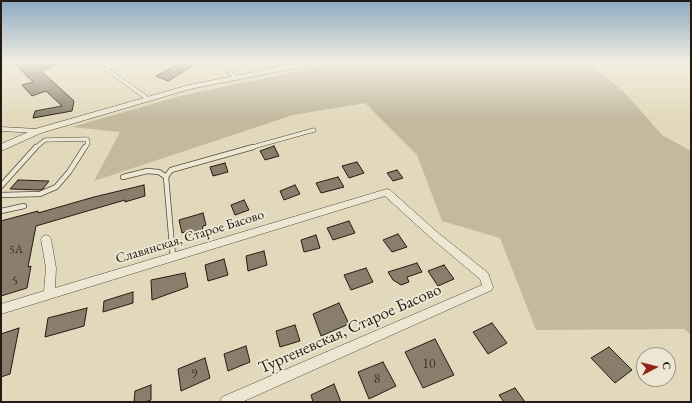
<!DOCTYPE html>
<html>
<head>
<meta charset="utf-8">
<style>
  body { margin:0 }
  #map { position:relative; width:692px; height:403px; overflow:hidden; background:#e2d9bc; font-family:"EB Garamond",serif }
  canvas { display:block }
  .frame { position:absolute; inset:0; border:2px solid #261b13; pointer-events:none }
  .north { position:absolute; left:636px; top:347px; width:40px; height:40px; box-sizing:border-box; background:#ece6d3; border:1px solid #9d9586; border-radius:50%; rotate:83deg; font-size:11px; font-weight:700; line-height:16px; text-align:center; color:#261b13 }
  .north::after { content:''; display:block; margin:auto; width:14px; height:18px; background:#8f2418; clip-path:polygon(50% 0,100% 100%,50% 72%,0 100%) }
</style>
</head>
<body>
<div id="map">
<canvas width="692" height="403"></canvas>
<div class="frame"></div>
<div class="north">С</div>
</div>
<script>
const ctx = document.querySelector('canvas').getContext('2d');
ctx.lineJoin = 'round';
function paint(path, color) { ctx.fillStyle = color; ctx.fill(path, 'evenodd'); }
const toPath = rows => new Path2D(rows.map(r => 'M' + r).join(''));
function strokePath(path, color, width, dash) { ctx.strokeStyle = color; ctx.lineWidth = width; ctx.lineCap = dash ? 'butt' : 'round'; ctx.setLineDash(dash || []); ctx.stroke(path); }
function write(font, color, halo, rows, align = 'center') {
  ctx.font = font + ' "EB Garamond",serif'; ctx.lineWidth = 4; ctx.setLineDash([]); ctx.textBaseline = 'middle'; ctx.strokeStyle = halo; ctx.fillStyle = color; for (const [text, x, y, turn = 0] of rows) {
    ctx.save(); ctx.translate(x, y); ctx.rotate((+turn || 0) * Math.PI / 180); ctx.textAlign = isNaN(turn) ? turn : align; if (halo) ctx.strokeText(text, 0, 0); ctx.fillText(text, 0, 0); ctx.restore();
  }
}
paint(toPath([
  [341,62,587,62,625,93,662,135,691,151,691,335,684,329,536,330,500,238,442,221,417,155,365,103,293,115,94,181,120,132,72,127,180,96]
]), '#c2b99f');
const building = toPath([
  [24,62,62,62,41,71,74,101,72,111,33,118,35,111,62,106,46,91,32,96,22,85,33,82,16,65,24,62],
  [182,62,199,62,168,81,156,76,182,62],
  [274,146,279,156,265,160,260,151,274,146],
  [357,162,364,173,349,178,342,166,357,162],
  [225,163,228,172,213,176,210,167,225,163],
  [397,170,403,178,393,181,387,173,397,170],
  [338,177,344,187,321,193,316,183,338,177],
  [18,180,49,181,43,189,40,190,10,189,18,180],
  [144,185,145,196,125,202,125,200,36,226,28,267,31,266,27,288,1,296,1,221,38,211,38,213,94,197,144,185],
  [295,185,300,194,284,200,280,191,295,185],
  [244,200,249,210,235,215,231,205,244,200],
  [203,213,206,225,203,226,202,231,189,235,188,231,182,233,179,220,203,213],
  [349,221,355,233,333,240,327,228,349,221],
  [398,234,407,247,392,252,383,240,398,234],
  [316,235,320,248,304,252,301,240,316,235],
  [264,251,267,265,248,271,246,256,264,251],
  [224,259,228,275,208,281,205,265,224,259],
  [417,263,422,272,407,277,409,282,401,285,393,280,388,272,417,263],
  [444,265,454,279,438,286,428,271,444,265],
  [366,268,373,282,351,290,344,275,366,268],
  [185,273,188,287,152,300,151,280,185,273],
  [133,292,133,303,103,312,104,301,133,292],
  [339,303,349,324,321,336,313,314,339,303],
  [87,308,84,326,45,337,48,318,87,308],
  [492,323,507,343,488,354,473,332,492,323],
  [295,325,300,341,280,347,276,331,295,325],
  [19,328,10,374,1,377,1,334,19,328],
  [435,339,454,375,423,388,405,352,435,339],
  [246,346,250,362,228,371,224,354,246,346],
  [609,347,632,370,615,383,591,358,609,347],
  [205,358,210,378,181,391,178,369,205,358],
  [383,362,396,386,369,399,358,372,383,362],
  [334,384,341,402,313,402,311,395,334,384],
  [151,385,151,400,145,402,134,402,135,391,151,385],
  [515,388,525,402,504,402,499,395,515,388]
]);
paint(building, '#887e6b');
strokePath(building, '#261b13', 1);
const serviceFar1 = toPath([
  [122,62,106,69,147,98],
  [219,62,236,78],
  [35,148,45,140,87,139,88,143,85,148],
  [249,148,314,130]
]);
const service = toPath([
  [123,177,147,171,159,172,166,177],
  [1,186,36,147],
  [1,195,40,194,56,187,69,172,85,147],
  [1,211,24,206],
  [173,257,166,177,171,170,253,147]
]);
const minor = toPath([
  [1,127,38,129,42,131,38,133,1,131,1,127],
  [387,189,390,190,437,232,488,273,493,287,492,290,242,402,220,402,222,397,482,285,480,279,431,238,385,196,1,314,1,304,44,291,46,268,41,239,43,236,46,235,49,236,51,239,56,268,55,288,387,189]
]);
const tertiary = toPath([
  [304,62,320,62,316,64,190,89,41,133,1,151,1,144,35,129,189,85,304,62]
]);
strokePath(serviceFar1, '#554a3d', 4.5);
strokePath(service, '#554a3d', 6);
strokePath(minor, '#554a3d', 1);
strokePath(tertiary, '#554a3d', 1);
strokePath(serviceFar1, '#ece6d3', 3.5);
strokePath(service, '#ece6d3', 4.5);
paint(minor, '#ece6d3');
paint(tertiary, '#ece6d3');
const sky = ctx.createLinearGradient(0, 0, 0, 118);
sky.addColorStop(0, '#8ca9c0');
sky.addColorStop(0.53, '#f2eee1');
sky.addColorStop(1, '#f2eee100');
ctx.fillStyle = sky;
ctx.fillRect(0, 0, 692, 118);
write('12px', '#3e3429', null, [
  ["5А",16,250],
  ["5",15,281]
]);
write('14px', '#261b13', '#ece6d3', [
  ["Славянская, Старое Басово",190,237,-17]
]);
write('14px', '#3e3429', null, [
  ["10",429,364],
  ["9",194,374],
  ["8",377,379]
]);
write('17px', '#261b13', '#ece6d3', [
  ["Тургеневская, Старое Басово",350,329,-24]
]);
</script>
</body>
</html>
